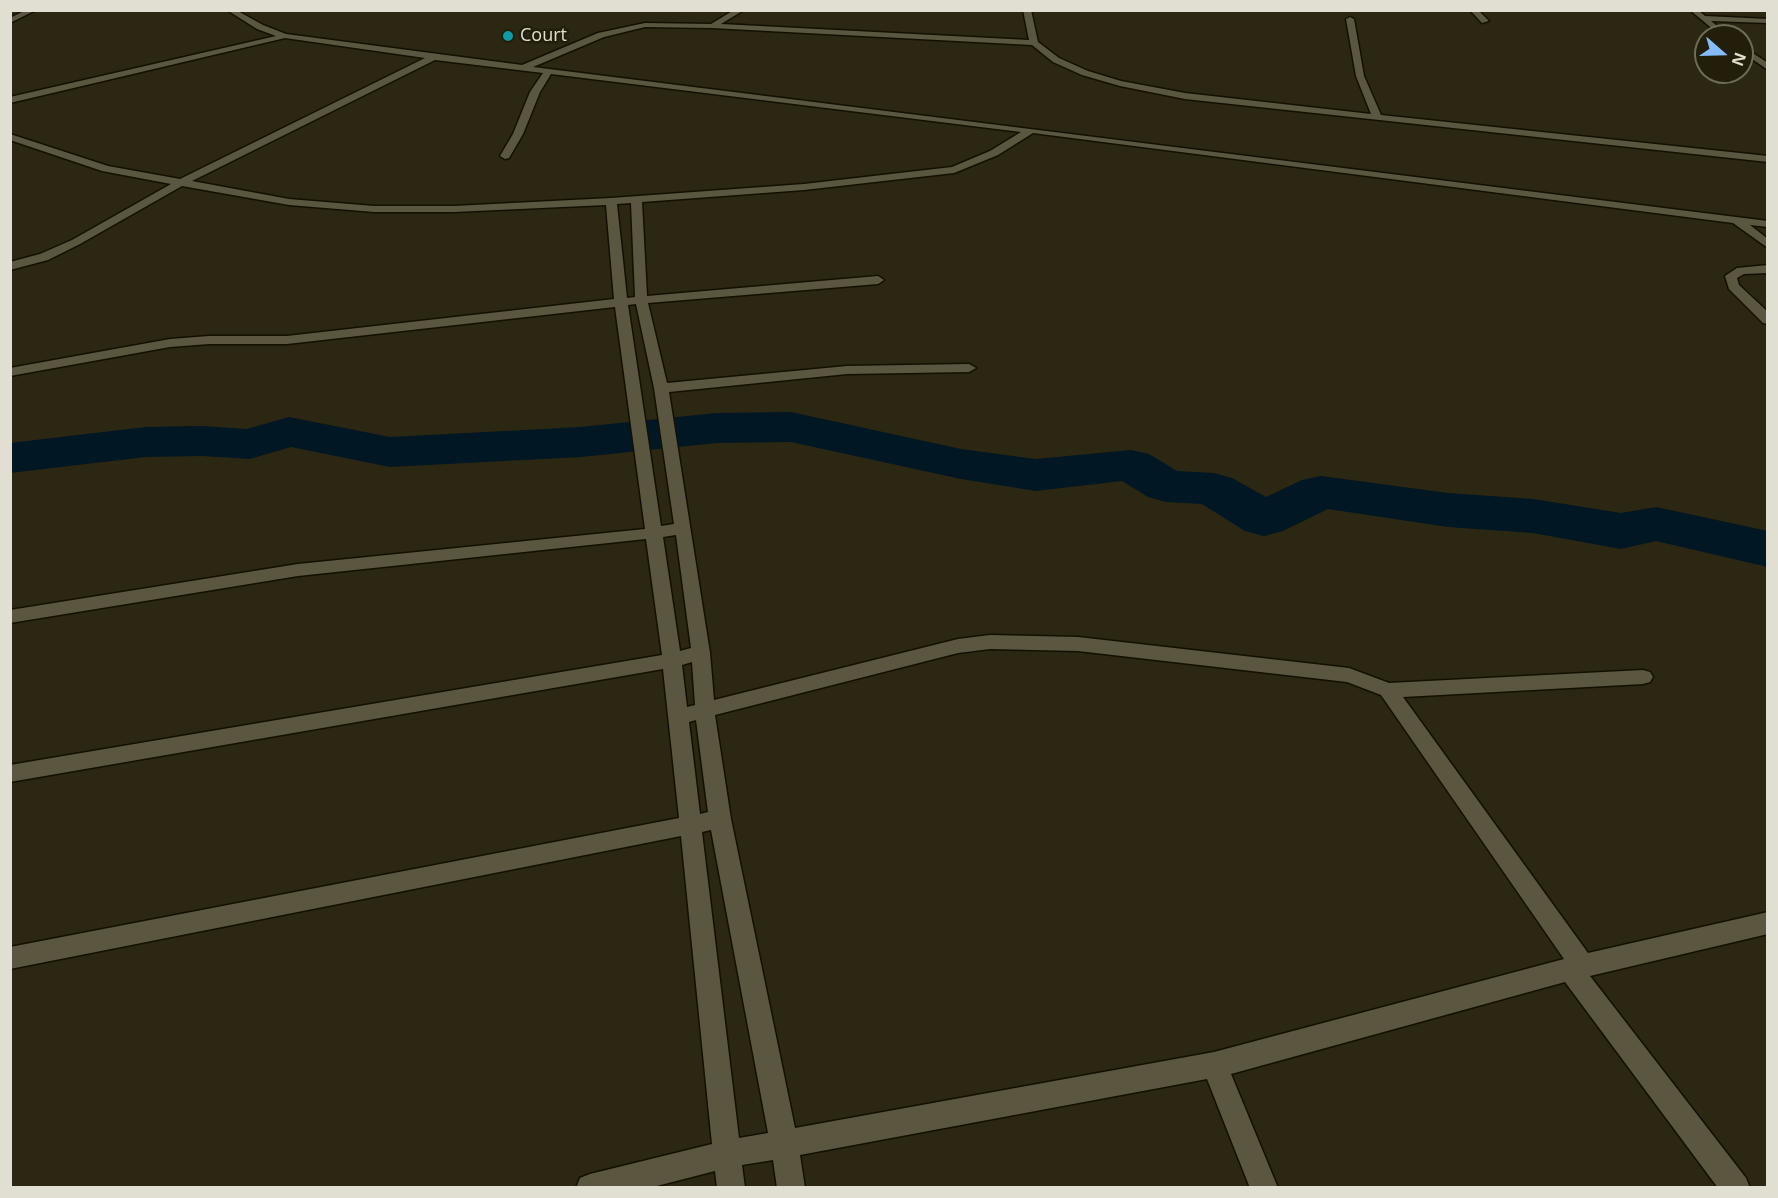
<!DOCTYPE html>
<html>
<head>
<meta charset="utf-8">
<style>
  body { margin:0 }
  #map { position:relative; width:1778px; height:1198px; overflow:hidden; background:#2c2712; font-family:"Open Sans",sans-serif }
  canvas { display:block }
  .frame { position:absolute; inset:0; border:12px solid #e1dfd2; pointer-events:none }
  .north { position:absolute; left:1694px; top:24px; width:60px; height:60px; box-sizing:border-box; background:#221e09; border:2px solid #6e6b59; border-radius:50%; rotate:110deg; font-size:16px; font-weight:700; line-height:24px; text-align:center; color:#e1dfd2 }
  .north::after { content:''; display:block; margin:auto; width:21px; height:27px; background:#84bcfb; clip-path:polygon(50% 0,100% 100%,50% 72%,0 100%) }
</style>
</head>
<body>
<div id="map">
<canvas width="1778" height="1198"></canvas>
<div class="frame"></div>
<div class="north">N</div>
</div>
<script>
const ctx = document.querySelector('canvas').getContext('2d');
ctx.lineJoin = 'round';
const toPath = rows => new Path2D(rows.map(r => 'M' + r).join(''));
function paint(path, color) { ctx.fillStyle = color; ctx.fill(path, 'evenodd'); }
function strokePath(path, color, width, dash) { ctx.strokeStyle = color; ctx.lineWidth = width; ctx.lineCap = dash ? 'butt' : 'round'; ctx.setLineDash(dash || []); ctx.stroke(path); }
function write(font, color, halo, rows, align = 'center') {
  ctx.font = font + ' "Open Sans",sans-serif'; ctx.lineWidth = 5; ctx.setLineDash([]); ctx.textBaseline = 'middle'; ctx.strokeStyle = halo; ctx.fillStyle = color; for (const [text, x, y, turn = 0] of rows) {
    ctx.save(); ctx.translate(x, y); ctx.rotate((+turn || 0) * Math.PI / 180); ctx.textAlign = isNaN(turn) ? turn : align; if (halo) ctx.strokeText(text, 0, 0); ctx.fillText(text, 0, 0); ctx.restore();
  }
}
paint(toPath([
  [791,412,961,449,1036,459,1131,450,1149,454,1177,471,1214,473,1232,478,1266,497,1302,480,1321,476,1448,493,1533,499,1621,513,1656,507,1768,531,1768,567,1656,541,1621,549,1533,533,1448,527,1328,509,1283,531,1264,536,1245,531,1202,504,1166,502,1148,497,1122,481,1036,491,961,479,791,442,716,443,581,457,390,467,291,447,250,459,202,456,146,457,10,473,10,443,146,427,202,426,247,429,289,417,390,437,581,427,716,413,791,412]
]), '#011723');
const minor = toPath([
  [26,10,36,10,10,23,10,18,26,10],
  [227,10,236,10,263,25,286,34,522,65,598,33,645,23,711,24,734,10,744,10,721,24,1029,40,1023,10,1031,10,1038,42,1059,58,1088,71,1121,81,1185,93,1371,114,1356,76,1346,19,1350,17,1354,19,1364,76,1381,115,1768,156,1768,162,1185,99,1120,86,1082,75,1053,62,1032,45,712,28,645,27,604,37,533,67,1768,221,1768,227,1750,225,1768,239,1768,248,1733,223,1033,133,998,155,954,173,804,190,642,202,647,296,878,276,884,280,878,284,648,303,667,383,847,366,969,364,976,368,969,372,847,374,669,392,710,653,714,700,958,639,990,635,1078,637,1349,668,1389,683,1643,670,1650,672,1653,677,1650,682,1643,684,1403,697,1588,953,1768,912,1768,934,1590,976,1746,1178,1750,1188,1718,1188,1565,982,1231,1074,1278,1188,1250,1188,1207,1079,800,1155,805,1188,777,1188,773,1160,742,1165,745,1188,717,1188,715,1171,649,1188,576,1188,580,1178,590,1174,712,1144,681,836,10,969,10,947,679,818,663,669,10,782,10,765,662,655,646,539,298,576,10,623,10,610,298,564,645,529,615,307,287,344,209,344,170,347,10,376,10,368,170,339,209,336,287,336,614,299,606,205,454,212,374,212,289,205,182,186,80,244,48,260,10,270,10,262,40,254,72,240,171,184,102,171,10,140,10,134,108,166,180,179,425,58,285,38,10,103,10,97,276,36,257,29,227,10],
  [435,60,543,73,530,92,513,134,500,156,505,159,509,158,523,134,540,92,551,74,1021,132,990,151,952,167,804,184,611,198,454,206,374,206,289,199,192,181,435,60],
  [631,203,635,297,627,298,617,204,631,203],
  [636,304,654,388,674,524,661,526,628,305,636,304],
  [676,535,691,648,680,651,663,537,676,535],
  [990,649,1078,651,1347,682,1381,695,1564,959,1214,1052,795,1128,731,819,715,715,958,653,990,649],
  [692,662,695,705,687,707,682,665,692,662],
  [696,720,708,812,700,814,689,722,696,720],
  [711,830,768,1133,739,1138,702,832,711,830],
  [1470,10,1478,10,1489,21,1482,23,1470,10],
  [1690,10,1698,10,1705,16,1768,19,1768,23,1711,21,1730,36,1721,36,1690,10],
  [1742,46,1768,63,1768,70,1742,52,1742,46],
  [1768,265,1768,273,1744,274,1737,278,1739,285,1768,312,1768,324,1763,323,1729,289,1725,276,1737,268,1768,265]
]);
strokePath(minor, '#141000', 3);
paint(minor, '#5b5640');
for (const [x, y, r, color] of [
  [508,36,6,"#0f9aa8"]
]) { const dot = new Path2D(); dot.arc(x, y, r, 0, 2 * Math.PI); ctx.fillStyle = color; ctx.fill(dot); strokePath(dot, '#221e09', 2); }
write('18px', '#e1dfd2', '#221e09', [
  ["Court",520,36]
], 'left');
</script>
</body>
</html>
